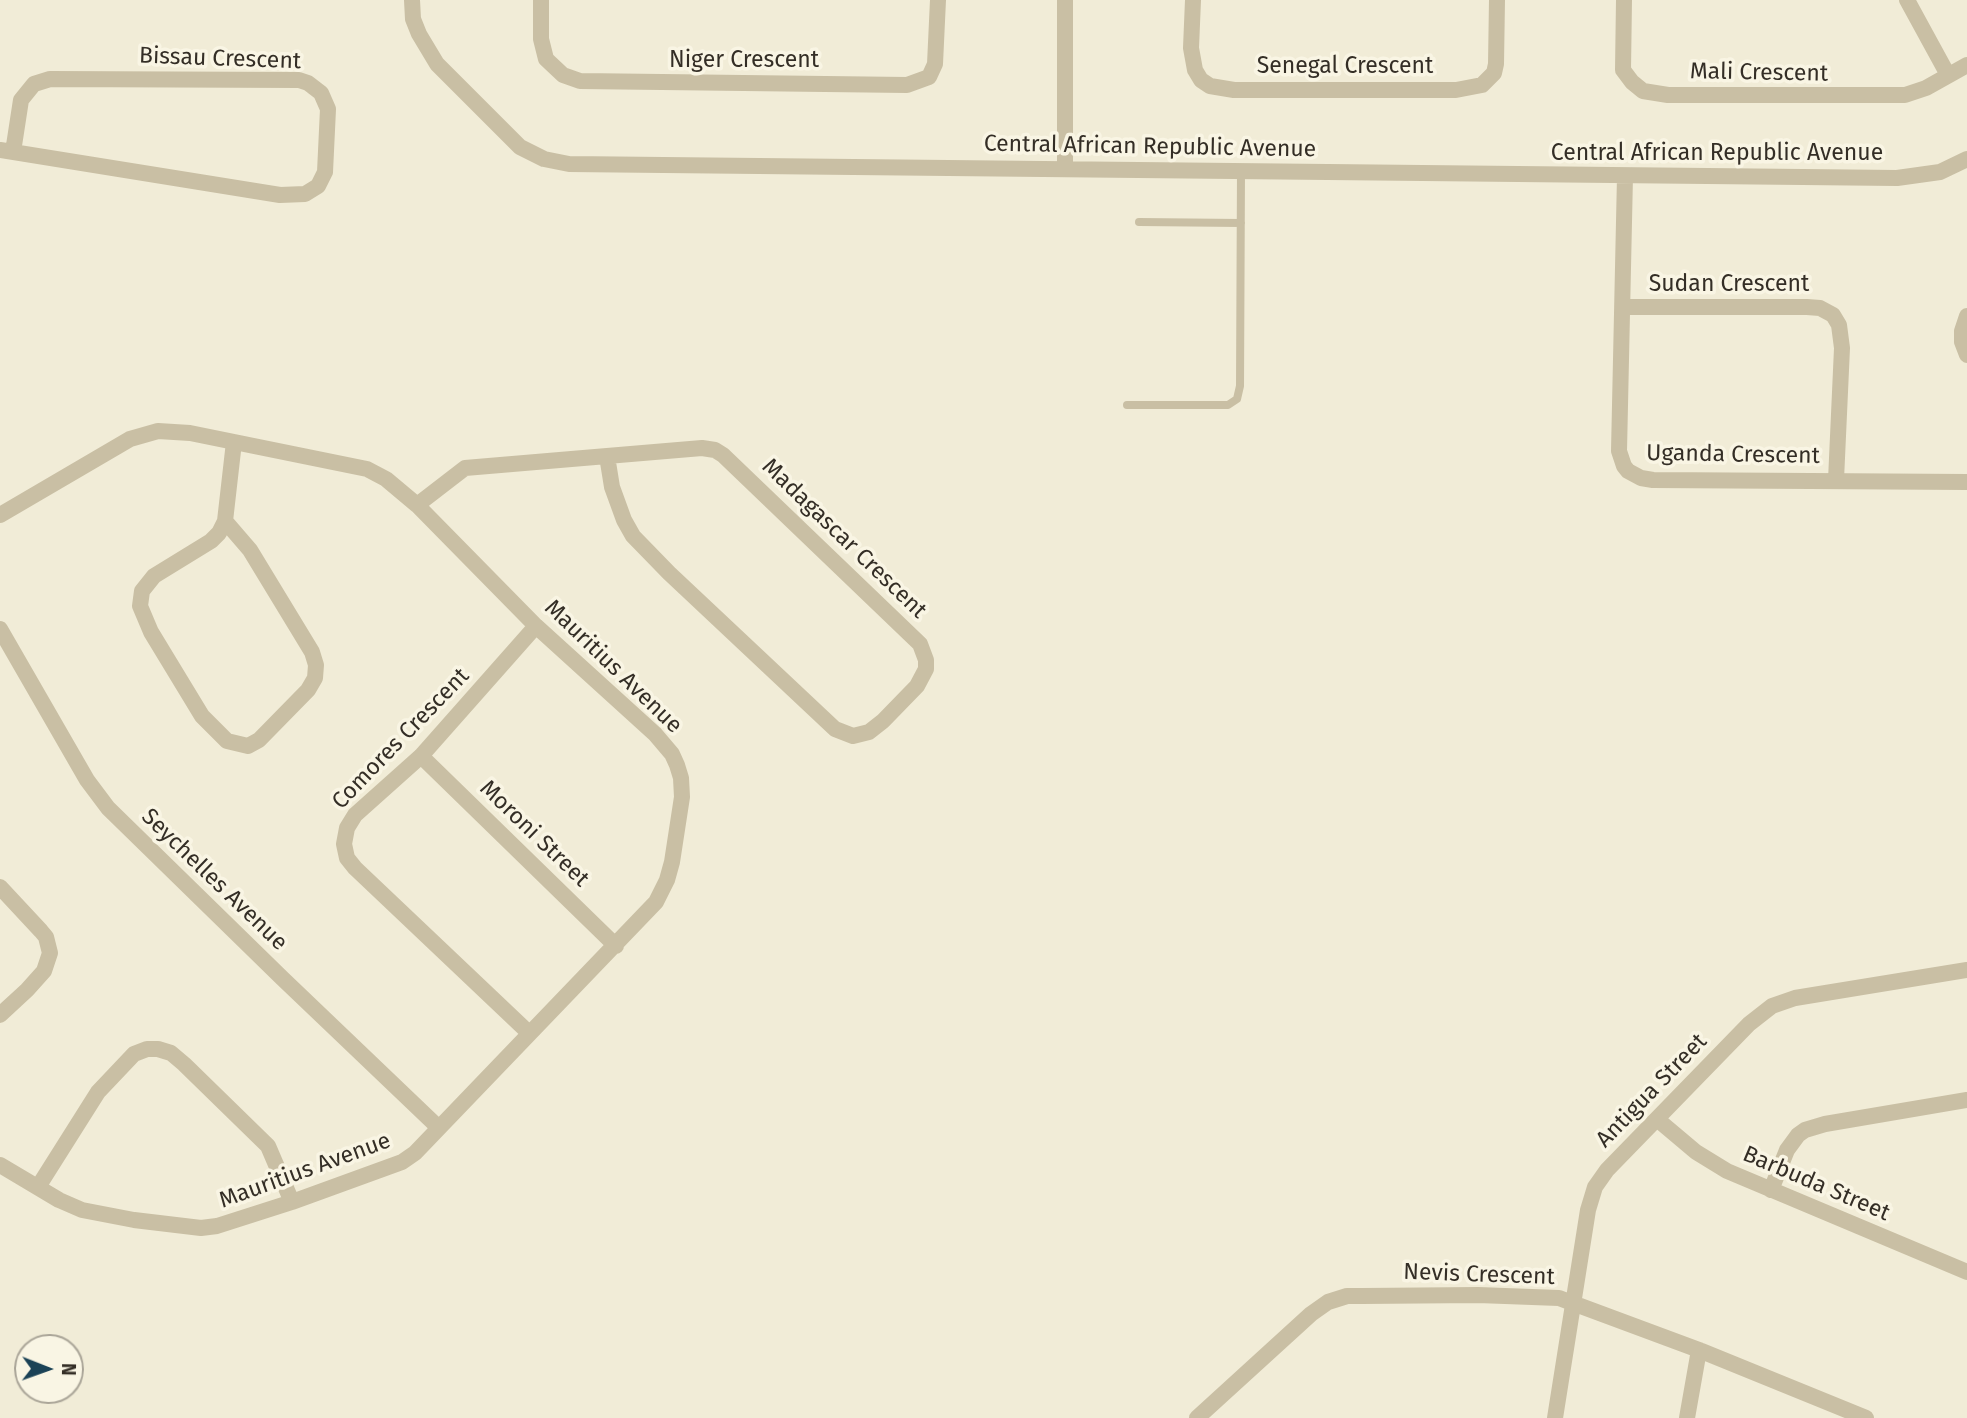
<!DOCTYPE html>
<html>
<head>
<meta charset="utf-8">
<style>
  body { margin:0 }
  #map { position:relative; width:1967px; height:1418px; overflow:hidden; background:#f1ecd7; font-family:"Fira Sans",sans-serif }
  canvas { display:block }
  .north { position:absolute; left:14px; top:1334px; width:70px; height:70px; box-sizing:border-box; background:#f9f5e4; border:2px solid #aaa598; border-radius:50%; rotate:91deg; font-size:19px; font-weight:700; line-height:28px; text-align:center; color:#342e26 }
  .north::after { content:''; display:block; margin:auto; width:24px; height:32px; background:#1b4256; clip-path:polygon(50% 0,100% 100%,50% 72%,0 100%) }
</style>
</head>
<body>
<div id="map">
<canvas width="1967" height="1418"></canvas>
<div class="north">N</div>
</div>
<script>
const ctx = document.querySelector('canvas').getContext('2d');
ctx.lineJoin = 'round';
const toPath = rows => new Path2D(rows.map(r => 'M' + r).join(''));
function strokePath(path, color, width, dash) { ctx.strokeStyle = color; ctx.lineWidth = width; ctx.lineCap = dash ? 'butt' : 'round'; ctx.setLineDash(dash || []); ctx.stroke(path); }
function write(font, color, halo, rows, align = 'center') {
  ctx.font = font + ' "Fira Sans",sans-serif'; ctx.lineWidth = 7; ctx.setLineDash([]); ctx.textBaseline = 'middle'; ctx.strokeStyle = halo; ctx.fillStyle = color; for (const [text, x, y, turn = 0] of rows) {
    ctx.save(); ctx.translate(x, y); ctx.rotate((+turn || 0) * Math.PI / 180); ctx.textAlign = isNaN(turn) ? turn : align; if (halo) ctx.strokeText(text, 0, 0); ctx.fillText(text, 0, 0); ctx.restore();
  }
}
strokePath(toPath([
  [1139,222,1241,223],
  [1127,405,1228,405,1237,399,1240,386,1241,171]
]), '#c9bfa4', 8);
strokePath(toPath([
  [412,0,413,19,419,34,437,64,520,147,544,159,569,164,1897,178,1940,172,1967,159],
  [541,0,541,39,546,59,563,75,580,81,907,85,929,77,935,64,938,0],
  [1193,0,1191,48,1195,70,1201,80,1210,86,1234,90,1456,90,1482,85,1494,73,1496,64,1497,0],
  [1624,0,1623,70,1632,82,1643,91,1668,95,1905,95,1926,88,1967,65],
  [1907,0,1948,75],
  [0,150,280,195,305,194,318,186,325,172,328,109,321,93,308,83,299,80,50,79,34,84,21,100,13,152],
  [1065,169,1065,0],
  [1625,176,1619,451,1624,466,1628,471,1641,478,1653,480,1967,482],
  [1623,307,1807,307,1820,308,1833,315,1839,325,1842,348,1836,480],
  [1967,316,1962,331,1962,342,1967,355],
  [417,505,465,468,607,456,612,487,624,520,633,536,669,573,835,729,853,736,869,732,883,721,917,686,926,669,926,660,920,644,723,455,715,450,702,448,607,456],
  [0,515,130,439,158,431,190,433,367,469,386,479,417,505,536,626,655,734,672,754,677,765,681,778,682,797,672,862,667,880,656,902,439,1128,415,1153,402,1162,292,1202,217,1226,201,1228,134,1220,82,1210,59,1200,0,1165],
  [225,521,250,550,312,652,316,665,315,678,308,690,259,740,248,746,227,741,202,716,151,632,140,606,142,591,154,576,211,541,219,533,225,521,234,442],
  [0,629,87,780,108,808,282,978,439,1128],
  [421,756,616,946],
  [0,887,41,931,46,937,50,953,44,971,27,990,0,1015],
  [529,1033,355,868,347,858,344,844,347,828,355,815,421,756,536,626],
  [1658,1120,1696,1152,1727,1171,1967,1272],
  [38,1187,98,1092,134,1054,147,1049,158,1049,171,1053,184,1064,268,1146,292,1202],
  [1771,1190,1787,1150,1798,1135,1805,1130,1825,1124,1967,1100],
  [1197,1418,1311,1314,1328,1302,1347,1296,1362,1296,1478,1295,1559,1298,1699,1350,1866,1418],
  [1555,1418,1588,1210,1595,1187,1607,1170,1749,1024,1772,1006,1795,998,1967,970],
  [1687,1418,1699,1350]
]), '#c9bfa4', 16);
write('23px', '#342e26', '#f9f5e4', [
  ["Bissau Crescent",220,59,2],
  ["Niger Crescent",744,61],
  ["Senegal Crescent",1345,67],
  ["Mali Crescent",1759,73,1],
  ["Central African Republic Avenue",1150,147,1],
  ["Central African Republic Avenue",1717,154],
  ["Sudan Crescent",1729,285],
  ["Uganda Crescent",1733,455,1],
  ["Madagascar Crescent",844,539,44],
  ["Mauritius Avenue",613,667,44],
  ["Comores Crescent",401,739,-46],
  ["Moroni Street",534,834,44],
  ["Seychelles Avenue",214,880,44],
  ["Antigua Street",1652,1091,-46],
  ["Mauritius Avenue",305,1171,-20],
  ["Barbuda Street",1816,1184,23],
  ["Nevis Crescent",1479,1275,2]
]);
</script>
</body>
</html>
